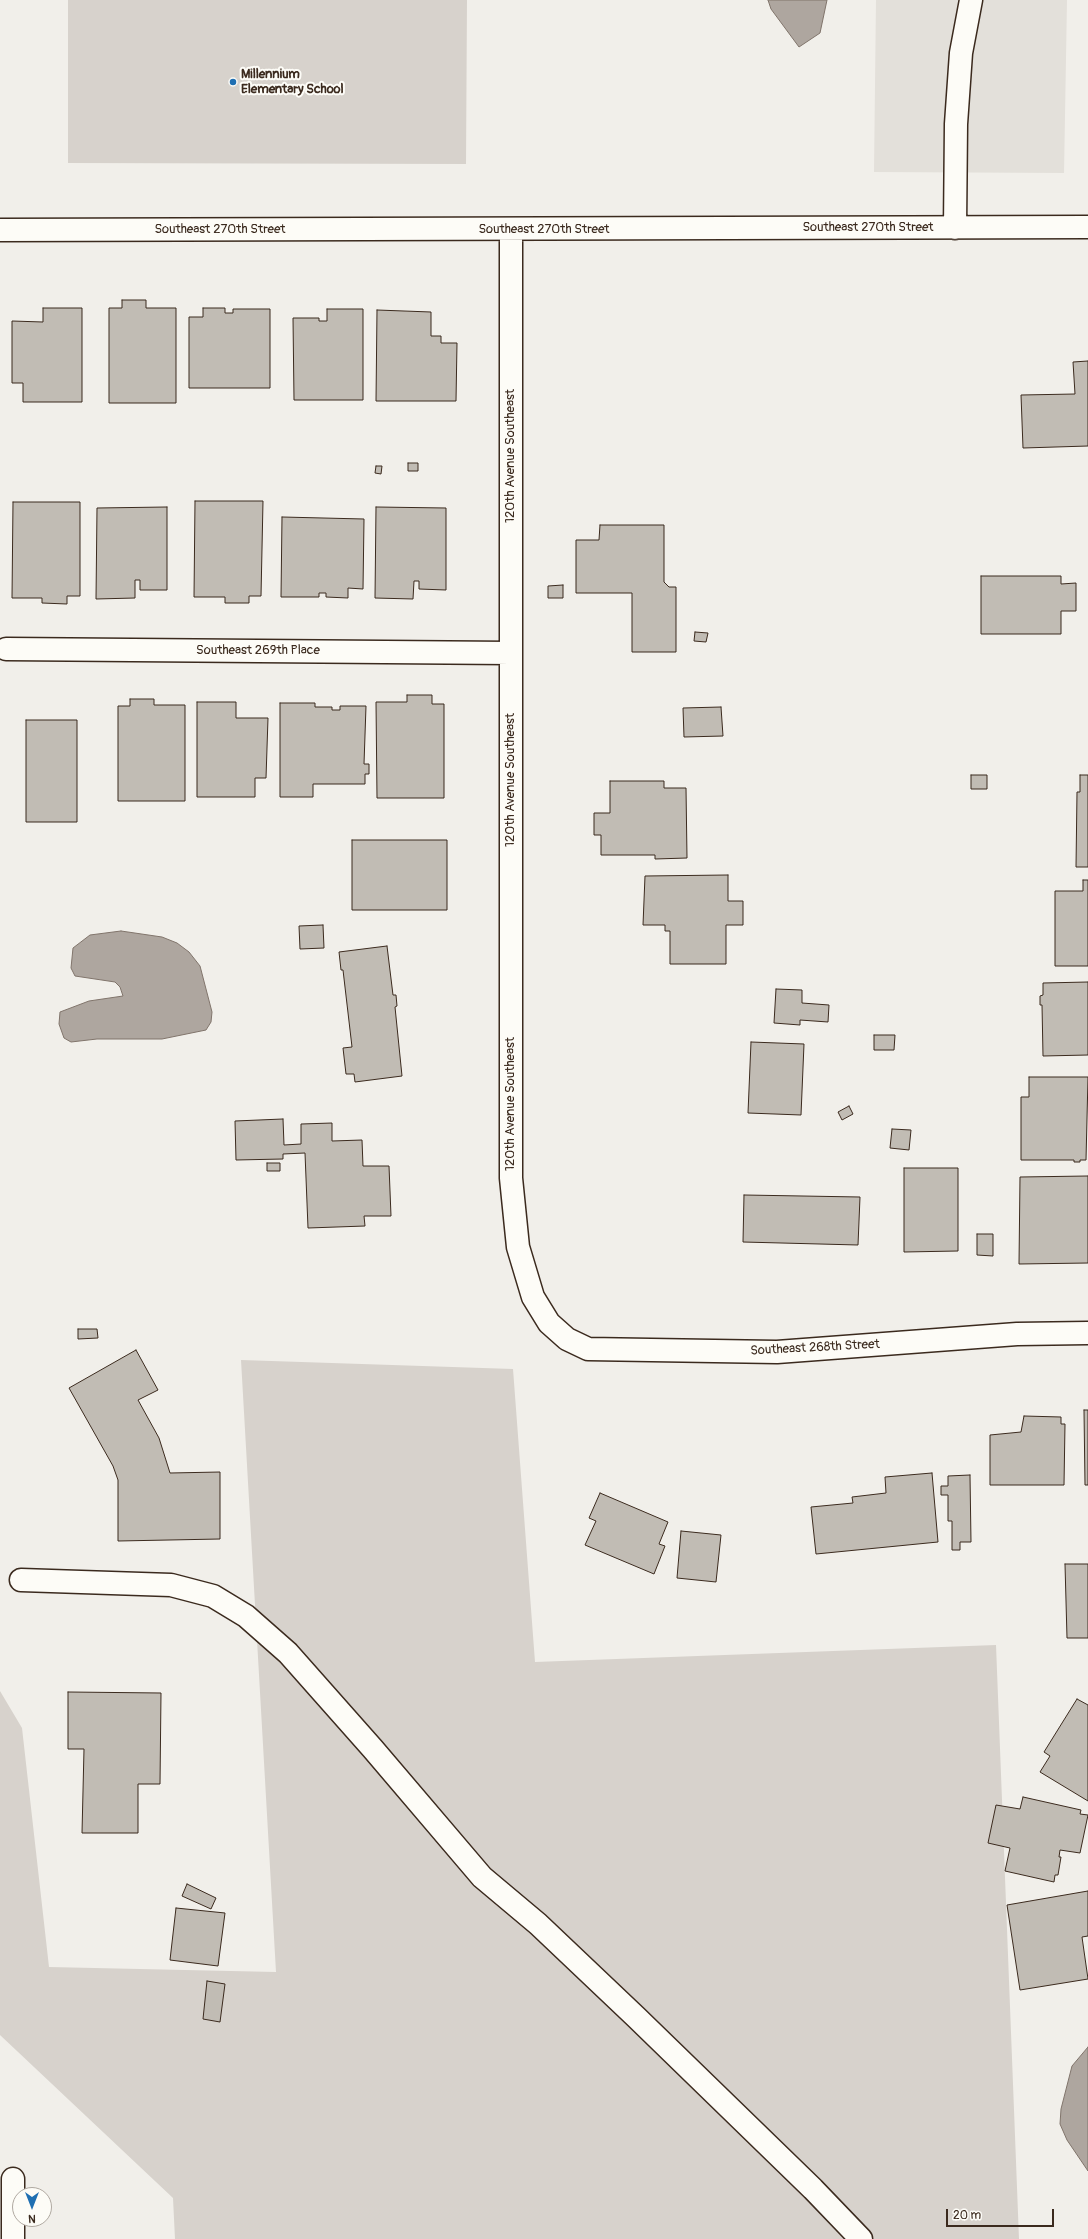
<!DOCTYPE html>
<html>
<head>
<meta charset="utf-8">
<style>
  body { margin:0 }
  #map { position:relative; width:1088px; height:2239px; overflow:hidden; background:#f1efea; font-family:Pangolin,sans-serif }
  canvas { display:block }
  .north { position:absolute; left:12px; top:2187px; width:40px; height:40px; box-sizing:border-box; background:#fdfcf7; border:1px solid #afa8a0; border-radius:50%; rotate:180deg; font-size:11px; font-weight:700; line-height:16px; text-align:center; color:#3b2a1e }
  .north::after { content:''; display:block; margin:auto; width:14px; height:18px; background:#1f6fb2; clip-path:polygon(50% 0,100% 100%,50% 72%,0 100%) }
  .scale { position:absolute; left:946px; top:2209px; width:108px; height:18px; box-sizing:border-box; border:2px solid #3b2a1e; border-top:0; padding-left:5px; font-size:12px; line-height:14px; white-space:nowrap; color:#3b2a1e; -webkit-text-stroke:3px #fdfcf7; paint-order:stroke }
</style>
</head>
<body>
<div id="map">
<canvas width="1088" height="2239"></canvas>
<div class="north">N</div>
<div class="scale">20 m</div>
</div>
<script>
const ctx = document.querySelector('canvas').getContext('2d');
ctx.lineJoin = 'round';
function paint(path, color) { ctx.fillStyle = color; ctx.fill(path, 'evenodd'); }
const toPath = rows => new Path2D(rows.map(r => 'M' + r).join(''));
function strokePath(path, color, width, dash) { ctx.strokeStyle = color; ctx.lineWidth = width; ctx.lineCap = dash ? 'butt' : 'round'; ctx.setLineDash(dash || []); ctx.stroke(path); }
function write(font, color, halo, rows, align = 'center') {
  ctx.font = font + ' Pangolin,sans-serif'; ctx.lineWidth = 4; ctx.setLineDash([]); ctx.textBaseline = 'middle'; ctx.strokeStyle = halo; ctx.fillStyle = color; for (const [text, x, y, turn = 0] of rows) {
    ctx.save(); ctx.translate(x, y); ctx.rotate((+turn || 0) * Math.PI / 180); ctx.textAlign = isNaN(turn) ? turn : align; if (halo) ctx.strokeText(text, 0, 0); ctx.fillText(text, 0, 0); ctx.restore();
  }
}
paint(toPath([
  [876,0,1067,0,1064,173,874,172]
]), '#e3e0da');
paint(toPath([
  [68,0,467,0,466,164,68,163],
  [241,1360,513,1369,535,1662,996,1645,1019,2239,175,2239,173,2198,0,2035,0,1691,22,1728,49,1967,276,1972]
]), '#d7d2cc');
const water = toPath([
  [768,0,827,0,820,33,799,47,771,9,768,0],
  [121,931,162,937,177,943,189,952,200,966,212,1012,211,1022,206,1030,162,1039,97,1039,71,1042,64,1038,59,1024,60,1012,89,1001,123,996,120,987,115,982,75,976,71,968,73,948,90,935,121,931],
  [1088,2047,1088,2171,1067,2140,1060,2124,1061,2109,1072,2066,1088,2047]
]);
paint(water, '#aea69f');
strokePath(water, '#80746b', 1);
const building = toPath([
  [122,300,146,300,146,308,176,308,176,403,109,403,109,308,122,308,122,300],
  [43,308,82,308,82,402,23,402,23,383,12,383,12,321,43,322,43,308],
  [203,308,225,308,225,313,233,313,233,309,270,309,270,388,189,388,189,317,203,317,203,308],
  [327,309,363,309,363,400,294,400,293,318,319,318,319,321,327,321,327,309],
  [377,310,431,312,431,336,441,336,441,343,457,343,456,401,376,401,377,310],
  [1088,361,1088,446,1023,448,1021,395,1075,394,1073,362,1088,361],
  [408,463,418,463,418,471,408,471,408,463],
  [376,466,382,466,381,474,375,473,376,466],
  [195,501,263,501,261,596,249,596,249,603,225,603,225,597,194,597,195,501],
  [13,502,80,502,80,596,67,596,67,604,42,603,42,598,12,598,13,502],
  [167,507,167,590,140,590,140,580,135,580,135,598,96,599,97,508,167,507],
  [376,507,446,508,446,590,419,589,419,581,414,581,413,599,375,598,376,507],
  [282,517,364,519,363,589,348,588,348,598,326,597,326,593,319,593,319,597,281,597,282,517],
  [600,525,664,525,664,582,669,587,676,587,676,652,632,652,632,593,576,593,576,540,599,540,600,525],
  [981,576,1061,576,1061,584,1076,583,1076,611,1061,611,1061,634,981,634,981,576],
  [563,585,563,598,548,598,548,586,563,585],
  [695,632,708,633,706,642,694,641,695,632],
  [407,695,432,695,432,704,444,704,444,798,377,798,376,702,407,702,407,695],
  [130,699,154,699,154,705,185,705,185,801,118,801,118,706,130,706,130,699],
  [197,702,236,702,236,718,268,718,266,778,255,778,255,797,197,797,197,702],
  [280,703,315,703,315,707,332,707,332,710,340,710,340,706,366,706,364,764,369,764,369,774,365,774,365,784,313,784,313,797,280,797,280,703],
  [721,707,723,736,684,737,683,708,721,707],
  [26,720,77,720,77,822,26,822,26,720],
  [971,775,987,775,987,789,971,789,971,775],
  [1080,775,1088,775,1088,867,1076,867,1077,792,1080,792,1080,775],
  [610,781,664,781,664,788,686,788,687,858,655,859,655,855,601,855,601,835,594,835,594,813,610,813,610,781],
  [352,840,447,840,447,910,352,910,352,840],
  [728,875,728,901,743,901,743,925,726,925,726,964,670,964,670,931,665,931,665,925,643,925,645,876,728,875],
  [1083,880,1088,880,1088,966,1055,966,1055,891,1083,891,1083,880],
  [323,925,324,948,300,949,299,926,323,925],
  [387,946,393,995,396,995,397,1006,395,1007,402,1076,355,1082,354,1074,346,1074,343,1048,352,1047,343,970,341,970,339,952,387,946],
  [1088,982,1088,1055,1043,1056,1042,1005,1040,1005,1040,996,1043,995,1043,983,1088,982],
  [776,989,802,990,802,1003,829,1005,828,1022,800,1020,800,1025,774,1023,776,989],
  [874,1035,895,1035,894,1050,874,1050,874,1035],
  [751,1042,804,1044,801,1115,748,1113,751,1042],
  [1029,1077,1088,1077,1086,1160,1080,1160,1080,1162,1074,1162,1074,1160,1021,1160,1021,1097,1029,1097,1029,1077],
  [849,1106,853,1114,842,1120,838,1112,849,1106],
  [283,1119,284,1145,301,1144,301,1124,332,1123,332,1141,362,1140,363,1166,389,1166,391,1216,364,1216,365,1226,308,1228,305,1153,283,1154,283,1159,236,1160,235,1121,283,1119],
  [892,1129,911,1130,909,1150,890,1148,892,1129],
  [267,1163,280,1163,280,1171,267,1171,267,1163],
  [904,1168,958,1168,958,1251,904,1252,904,1168],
  [1088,1176,1088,1263,1019,1264,1020,1177,1088,1176],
  [744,1195,860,1197,858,1245,743,1242,744,1195],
  [977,1234,993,1234,993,1256,977,1255,977,1234],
  [78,1329,97,1329,98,1338,78,1339,78,1329],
  [136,1350,158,1390,138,1400,159,1438,170,1473,220,1472,220,1539,118,1541,118,1480,113,1466,69,1388,136,1350],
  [1084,1410,1088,1410,1088,1485,1085,1485,1084,1410],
  [1024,1416,1061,1417,1061,1424,1065,1424,1064,1485,990,1485,990,1435,1021,1432,1024,1416],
  [932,1473,938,1542,816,1554,811,1507,853,1503,852,1497,886,1493,885,1477,932,1473],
  [970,1475,971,1542,960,1542,960,1550,952,1550,952,1521,948,1521,948,1495,941,1495,941,1486,948,1486,948,1476,970,1475],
  [600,1493,668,1522,659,1544,665,1546,654,1574,585,1545,596,1521,589,1518,600,1493],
  [681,1531,721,1535,716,1582,677,1578,681,1531],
  [1065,1564,1088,1564,1088,1638,1067,1638,1065,1564],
  [68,1692,161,1693,160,1784,138,1784,138,1833,82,1833,84,1749,68,1749,68,1692],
  [1077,1699,1088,1705,1088,1801,1040,1772,1050,1756,1044,1752,1077,1699],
  [1023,1797,1081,1810,1080,1814,1088,1815,1080,1853,1060,1850,1059,1857,1061,1857,1058,1875,1055,1875,1054,1882,1005,1871,1010,1848,988,1843,996,1805,1020,1809,1023,1797],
  [187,1884,216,1898,211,1909,182,1896,187,1884],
  [1088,1891,1088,1936,1082,1937,1088,1979,1020,1990,1007,1905,1088,1891],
  [176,1908,225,1913,218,1966,170,1960,176,1908],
  [207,1981,225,1984,220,2022,203,2019,207,1981]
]);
paint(building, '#c1bcb4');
strokePath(building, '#3b2a1e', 1);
const minor = toPath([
  [955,228,956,124,961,53,971,0],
  [0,230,1088,227],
  [511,230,511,1178,518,1247,533,1297,549,1323,567,1339,588,1349,777,1352,1017,1334,1088,1333],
  [6,649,511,653],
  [21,1580,171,1585,213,1596,246,1616,288,1653,373,1749,482,1877,538,1924,636,2017,813,2189,861,2239],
  [13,2179,13,2239]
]);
strokePath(minor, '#3b2a1e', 25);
strokePath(minor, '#fdfcf7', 22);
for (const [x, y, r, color] of [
  [233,82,4,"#1f6fb2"]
]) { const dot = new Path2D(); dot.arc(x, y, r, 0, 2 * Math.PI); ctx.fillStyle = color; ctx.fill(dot); strokePath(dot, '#fdfcf7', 1.5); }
write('bold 13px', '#3b2a1e', '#fdfcf7', [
  ["Millennium",241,75],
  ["Elementary School",241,90]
], 'left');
write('13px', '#3b2a1e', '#fdfcf7', [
  ["Southeast 270th Street",868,228],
  ["Southeast 270th Street",220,230],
  ["Southeast 270th Street",544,230],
  ["120th Avenue Southeast",511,456,-90],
  ["Southeast 269th Place",258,651],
  ["120th Avenue Southeast",511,780,-90],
  ["120th Avenue Southeast",511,1104,-90],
  ["Southeast 268th Street",815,1348,-3]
]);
</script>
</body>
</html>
